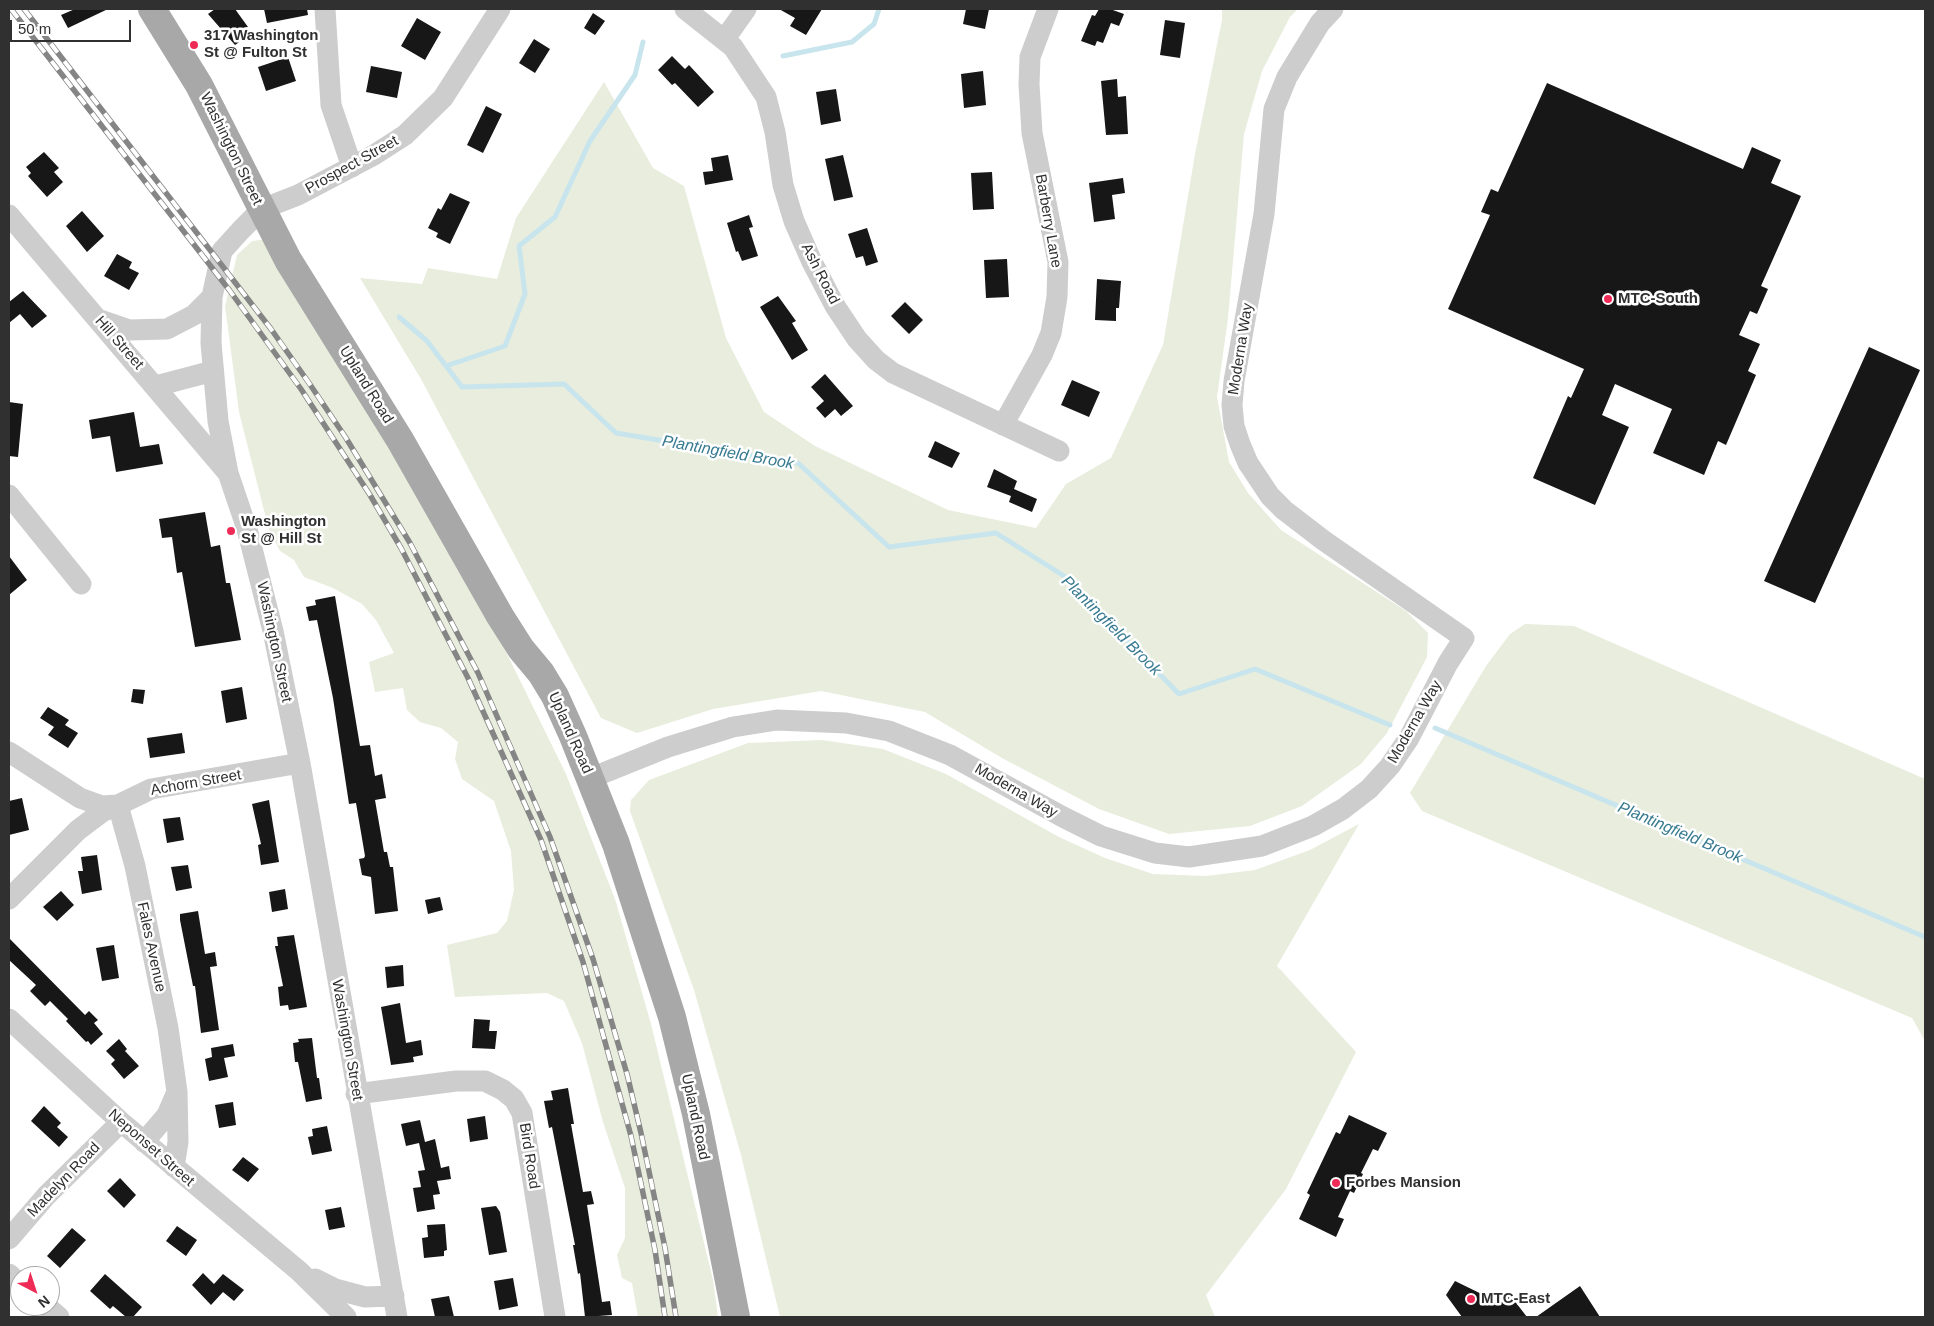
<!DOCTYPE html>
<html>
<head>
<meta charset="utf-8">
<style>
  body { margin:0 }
  #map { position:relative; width:1934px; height:1326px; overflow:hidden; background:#fff; font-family:Arial,sans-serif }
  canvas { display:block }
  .frame { position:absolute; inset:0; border:10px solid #303030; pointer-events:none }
  .north { position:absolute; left:10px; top:1266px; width:50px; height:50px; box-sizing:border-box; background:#fff; border:1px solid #acacac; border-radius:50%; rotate:140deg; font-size:14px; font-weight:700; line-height:20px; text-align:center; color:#303030 }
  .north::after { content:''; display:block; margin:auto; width:18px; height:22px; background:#ee2a56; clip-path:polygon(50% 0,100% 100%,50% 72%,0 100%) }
  .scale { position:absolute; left:10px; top:20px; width:121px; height:22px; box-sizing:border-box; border:2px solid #303030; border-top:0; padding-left:6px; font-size:15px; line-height:18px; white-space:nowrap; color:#303030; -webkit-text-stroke:4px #fff; paint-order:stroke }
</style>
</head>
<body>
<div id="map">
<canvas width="1934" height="1326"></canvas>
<div class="frame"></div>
<div class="north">N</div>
<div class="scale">50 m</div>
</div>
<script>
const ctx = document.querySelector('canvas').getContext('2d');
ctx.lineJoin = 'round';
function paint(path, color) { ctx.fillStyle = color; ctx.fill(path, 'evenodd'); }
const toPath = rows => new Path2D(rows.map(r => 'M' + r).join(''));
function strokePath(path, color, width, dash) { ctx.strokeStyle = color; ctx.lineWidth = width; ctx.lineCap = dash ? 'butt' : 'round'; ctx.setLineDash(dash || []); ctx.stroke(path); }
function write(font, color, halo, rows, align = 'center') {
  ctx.font = font + ' Arial,sans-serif'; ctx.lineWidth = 5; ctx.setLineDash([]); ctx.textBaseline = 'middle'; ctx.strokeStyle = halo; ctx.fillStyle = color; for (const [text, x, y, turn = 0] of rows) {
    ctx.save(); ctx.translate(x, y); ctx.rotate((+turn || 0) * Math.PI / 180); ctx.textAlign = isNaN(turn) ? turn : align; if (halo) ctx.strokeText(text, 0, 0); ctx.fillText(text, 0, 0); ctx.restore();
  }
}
paint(toPath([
  [1222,9,1298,9,1290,17,1262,71,1244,134,1228,318,1217,397,1229,462,1248,493,1281,530,1406,611,1428,633,1427,657,1387,733,1361,764,1302,806,1250,826,1169,834,1099,809,1002,758,925,712,821,691,713,709,637,733,601,718,421,379,360,278,422,284,428,268,497,279,516,218,604,82,653,168,684,186,726,338,764,412,815,446,948,510,1036,528,1066,484,1111,458,1163,345,1195,154,1222,20],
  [269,239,455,548,566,774,615,899,651,1024,713,1280,718,1317,638,1317,632,1283,622,1278,617,1255,625,1238,625,1188,603,1122,582,1043,564,1001,547,993,455,997,447,945,497,933,507,921,514,890,511,851,494,801,462,779,455,759,458,742,441,728,420,722,407,710,403,688,375,692,369,662,394,653,376,620,362,604,333,588,304,577,294,560,280,551,269,530,239,412,225,306,237,255,252,241],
  [1525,624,1574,626,1925,779,1925,1041,1912,1018,1422,811,1410,793,1486,666,1510,634],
  [822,740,883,749,946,774,1059,837,1105,858,1153,874,1206,876,1255,870,1310,850,1359,824,1277,966,1356,1052,1286,1189,1206,1295,1215,1317,780,1317,741,1155,694,990,630,811,631,800,649,780,748,743]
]), '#e8eddd');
strokePath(toPath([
  [783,56,852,42,874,24,879,9],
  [399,317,427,341,462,387,564,384,616,433,798,463,889,547,996,533,1064,576,1179,694,1255,669,1390,725],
  [446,366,505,346,525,294,519,246,555,217,590,141,635,75,643,42],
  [1435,728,1925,937]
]), '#c8e5ee', 5);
paint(toPath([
  [75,9,108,9,68,28,61,15],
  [215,9,235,9,248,27,242,28,248,36,235,45,208,14],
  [264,9,307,9,308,15,267,23],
  [779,9,822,9,806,35,790,26,795,18],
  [966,9,989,9,985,29,963,24],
  [1099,9,1110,9,1124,14,1119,26,1111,23,1103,43,1097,41,1095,46,1081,41,1092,15,1095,16],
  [593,13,605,21,595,35,584,28],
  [417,18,441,32,425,60,401,46],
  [1165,20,1185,23,1180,58,1160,55],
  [534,39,550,49,535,73,519,63],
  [672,56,685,69,689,65,714,92,698,107,675,83,672,85,658,70],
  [288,57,296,81,266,91,258,67],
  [371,66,402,72,397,98,366,92],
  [983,71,986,105,964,108,961,74],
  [1117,79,1118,97,1126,96,1128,134,1106,135,1101,81],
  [1547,83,1743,169,1752,147,1781,160,1771,183,1801,196,1761,286,1768,289,1757,314,1750,311,1739,335,1760,344,1748,371,1756,375,1726,445,1718,441,1704,475,1653,453,1672,409,1615,384,1602,415,1629,427,1595,505,1533,478,1568,396,1571,398,1584,369,1448,309,1490,215,1481,212,1491,189,1498,192],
  [836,89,841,121,821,125,816,92],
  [486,106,502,114,483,153,467,145],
  [44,152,59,168,54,172,63,182,47,197,28,176,31,173,26,167],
  [728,155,733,180,705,185,703,172,713,171,711,158],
  [843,155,853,197,834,201,825,159],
  [992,172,994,209,973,210,971,173],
  [1123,178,1125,193,1112,195,1115,219,1094,222,1089,183],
  [450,193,470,202,450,244,436,237,438,233,428,228,438,208,441,210],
  [82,211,104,236,87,252,66,226],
  [749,215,753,227,749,228,758,256,742,261,738,251,736,252,727,223],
  [867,228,878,262,866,266,863,256,856,258,848,234],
  [117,254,132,262,129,268,139,273,129,290,104,276],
  [1007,259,1009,297,986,298,984,260],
  [1097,279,1121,281,1119,308,1116,308,1116,321,1095,320],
  [23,291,47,316,32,328,20,314,9,323,9,302],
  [778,296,796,321,792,323,808,350,792,360,760,307],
  [905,302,923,320,909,334,891,316],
  [1869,347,1920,370,1815,603,1764,581],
  [825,374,853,406,841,416,835,409,825,418,816,408,824,401,811,387],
  [1072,380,1100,392,1089,417,1061,405],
  [9,402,23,404,18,457,9,456],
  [134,412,140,447,159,444,163,464,116,472,110,436,92,439,89,420],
  [935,441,960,453,952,468,928,457],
  [994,469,1017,481,1014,489,1037,499,1032,512,1009,502,1011,496,987,487],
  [205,512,211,547,220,545,226,583,230,583,241,640,195,647,182,572,177,573,172,537,162,538,159,519],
  [9,556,27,580,9,595],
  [335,596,360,746,370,745,375,776,382,774,386,798,375,800,384,852,387,852,390,867,393,867,398,911,375,914,371,877,362,875,359,859,364,858,365,856,356,803,349,804,333,698,317,620,309,621,306,607,316,605,315,600],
  [242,687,247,719,226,723,221,691],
  [133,689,145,690,143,704,131,702],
  [48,707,69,720,65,725,78,733,68,748,48,735,54,727,40,718],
  [182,733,185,753,150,758,147,738],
  [22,798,29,830,9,835,9,801],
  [269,800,279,862,261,865,258,845,261,844,252,804],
  [180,817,184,840,167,843,163,819],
  [97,855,102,890,82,894,78,871,83,871,81,857],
  [188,865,192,888,176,891,171,867],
  [285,889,288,909,272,912,269,892],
  [61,891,74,905,57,921,43,907],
  [440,897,443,910,428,914,425,900],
  [198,911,205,954,215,952,217,966,210,967,219,1030,201,1033,195,986,193,986,180,920,180,914],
  [294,935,307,1007,289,1010,288,1005,280,1006,278,987,283,986,275,946,278,946,277,937],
  [9,938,85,1015,89,1011,98,1020,94,1023,103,1034,91,1045,88,1041,86,1042,66,1021,68,1019,50,1001,45,1006,30,991,36,985,9,960],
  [114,945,119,978,102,981,96,948],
  [403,965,404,986,387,988,385,967],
  [400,1003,406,1043,421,1040,423,1055,413,1057,414,1062,391,1065,381,1007],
  [474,1019,490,1020,489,1031,497,1031,495,1049,472,1048],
  [312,1038,317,1078,319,1078,322,1099,306,1102,298,1062,295,1062,293,1043,299,1042,298,1039],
  [119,1039,127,1049,125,1051,139,1066,124,1079,111,1064,115,1060,106,1051],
  [233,1044,235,1056,224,1058,228,1077,209,1081,205,1059,212,1057,211,1048],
  [568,1088,574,1124,571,1124,583,1192,591,1191,594,1204,587,1205,602,1302,610,1301,612,1315,585,1317,580,1273,578,1274,573,1245,575,1245,552,1127,549,1128,544,1101,553,1100,551,1091],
  [233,1102,236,1125,219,1128,215,1105],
  [44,1106,61,1123,57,1127,68,1137,59,1147,31,1121],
  [1349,1115,1387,1133,1378,1151,1373,1149,1361,1173,1363,1174,1354,1193,1350,1191,1338,1217,1344,1219,1336,1237,1299,1219,1310,1195,1307,1193,1336,1132,1340,1134],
  [485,1116,488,1139,470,1142,467,1119],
  [420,1120,425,1142,435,1139,441,1168,449,1166,451,1179,437,1181,440,1194,433,1195,435,1209,417,1212,413,1188,421,1187,418,1171,425,1170,419,1143,406,1146,401,1124],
  [327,1126,332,1151,312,1155,308,1137,313,1136,312,1129],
  [243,1157,259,1169,248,1182,232,1170],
  [120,1178,136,1195,124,1208,107,1191],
  [496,1206,500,1212,507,1252,489,1255,481,1208],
  [341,1207,345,1227,329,1230,325,1210],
  [445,1224,447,1250,444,1251,444,1256,424,1258,422,1238,428,1237,427,1225],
  [177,1226,197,1240,186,1256,166,1241],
  [72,1228,86,1240,60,1268,47,1256],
  [203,1273,214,1284,223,1274,244,1290,234,1301,223,1292,211,1305,192,1285],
  [105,1274,142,1307,133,1317,126,1317,113,1306,110,1309,90,1291],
  [513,1278,518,1306,499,1310,494,1281],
  [1455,1281,1500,1303,1510,1295,1527,1317,1462,1317,1446,1295],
  [1580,1286,1600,1317,1536,1317],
  [449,1296,454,1317,435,1317,431,1299]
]), '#171717');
strokePath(toPath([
  [325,9,331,105,352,167],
  [685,9,733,47,766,97,775,132,783,185,794,221,812,262,835,306,857,339,876,360,893,373,1059,451],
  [724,40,746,9],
  [9,215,227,472],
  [100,320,129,330,167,329,194,315,212,297],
  [156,386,213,371],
  [1003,425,1042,355,1051,333,1057,297,1058,262,1032,133,1029,84,1030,57,1048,9],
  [9,495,81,584],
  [9,752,80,798,102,806,118,805,135,866,168,1028,177,1092],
  [591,778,668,747,733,727,777,720,846,723,889,731,950,755,1063,817,1101,836,1155,853,1189,857,1262,846,1313,826,1343,809,1369,789,1390,766,1409,738,1448,663,1464,638,1323,540,1284,510,1270,496,1248,463,1240,444,1234,426,1232,405,1234,381,1264,214,1274,109,1287,77,1320,23,1333,9],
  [9,899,78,830,102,812,118,805,151,789,300,763],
  [9,1019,121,1122,299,1271,346,1317],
  [356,1094,456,1081,485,1081,503,1090,514,1099,522,1113,555,1317],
  [144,1142,167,1115,177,1092,178,1142,174,1167],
  [9,1239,46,1196,121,1122],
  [9,1274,20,1284],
  [315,1279,335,1289,365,1297,394,1296],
  [46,1306,59,1317],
  [397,1317,300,763,273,631,247,529,228,473,218,421,211,343,212,297,222,251,241,230,262,209,298,195,374,155,405,135,443,98,500,9]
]), '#cdcdcd', 21);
strokePath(toPath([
  [152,9,199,85,288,260,400,440,500,616,521,649,541,673,555,696,573,736,616,844,672,1017,696,1114,736,1317]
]), '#a8a8a8', 28);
const rail = toPath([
  [11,9,230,291,301,389,370,495,401,548,468,678,541,840,583,962,631,1136,655,1250,665,1317],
  [24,9,271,329,309,383,346,438,410,543,478,673,550,837,593,959,627,1074,641,1133,665,1248,676,1317]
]);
strokePath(rail, '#858585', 5.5);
strokePath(rail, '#fff', 4, [11]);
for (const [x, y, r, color] of [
  [194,45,5,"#ee2a56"],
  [1608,299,5,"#ee2a56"],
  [231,531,5,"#ee2a56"],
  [1336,1183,5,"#ee2a56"],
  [1471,1299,5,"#ee2a56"]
]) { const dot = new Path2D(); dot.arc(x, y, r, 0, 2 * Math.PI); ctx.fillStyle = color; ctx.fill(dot); strokePath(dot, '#fff', 2); }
write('bold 15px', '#303030', '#fff', [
  ["317 Washington",204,36],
  ["St @ Fulton St",204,53],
  ["MTC-South",1618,299],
  ["Washington",241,522],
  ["St @ Hill St",241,539],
  ["Forbes Mansion",1346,1183],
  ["MTC-East",1481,1299]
], 'left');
write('15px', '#303030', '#fff', [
  ["Washington Street",231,149,64],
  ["Prospect Street",352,165,-29],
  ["Barberry Lane",1048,221,80],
  ["Ash Road",820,274,63],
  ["Hill Street",119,343,49],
  ["Moderna Way",1241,349,-81],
  ["Upland Road",366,385,58],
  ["Washington Street",274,642,78],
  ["Moderna Way",1415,722,-60],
  ["Upland Road",570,733,66],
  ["Achorn Street",196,783,-10],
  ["Moderna Way",1016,791,30],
  ["Fales Avenue",151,947,78],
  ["Washington Street",347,1040,80],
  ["Upland Road",695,1117,78],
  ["Neponset Street",151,1148,41],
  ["Bird Road",529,1156,81],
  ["Madelyn Road",64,1180,-46]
]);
write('italic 16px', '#377a90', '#fff', [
  ["Plantingfield Brook",728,453,10],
  ["Plantingfield Brook",1111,626,45],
  ["Plantingfield Brook",1680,833,23]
]);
</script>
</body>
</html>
